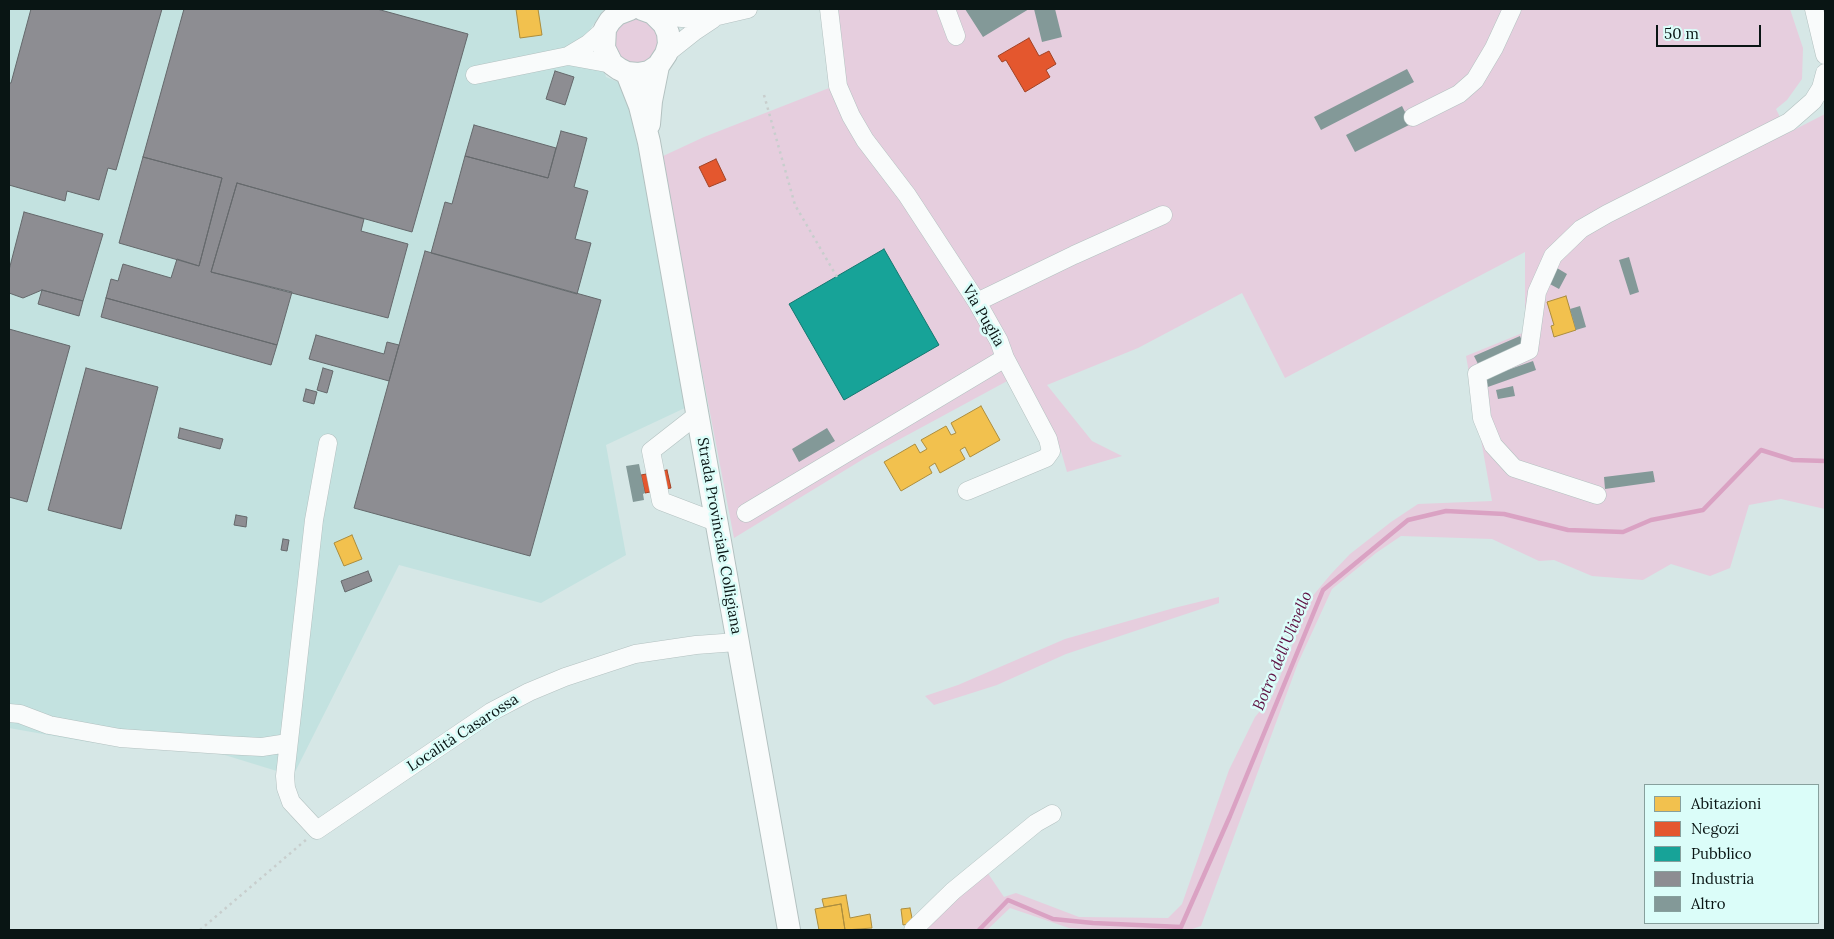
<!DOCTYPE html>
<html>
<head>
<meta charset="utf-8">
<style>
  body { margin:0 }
  #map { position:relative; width:1834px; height:939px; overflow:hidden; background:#d6e7e6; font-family:Lora,serif }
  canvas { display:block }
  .frame { position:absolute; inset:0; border:10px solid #091514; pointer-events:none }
  .legend { position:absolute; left:1644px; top:784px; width:175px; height:140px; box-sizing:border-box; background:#dbfdf9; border:1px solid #87a09d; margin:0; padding:6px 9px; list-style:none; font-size:15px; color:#091514 }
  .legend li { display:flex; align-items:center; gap:10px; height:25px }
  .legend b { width:25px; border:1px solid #87a09d }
  .scale { position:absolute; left:1656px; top:25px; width:105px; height:22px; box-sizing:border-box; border:2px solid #091514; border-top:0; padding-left:6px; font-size:15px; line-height:18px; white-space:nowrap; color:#091514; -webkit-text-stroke:4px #dbfdf9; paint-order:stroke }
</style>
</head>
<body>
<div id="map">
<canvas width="1834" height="939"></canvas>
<div class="frame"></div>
<ul class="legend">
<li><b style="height:14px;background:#f2c14e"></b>Abitazioni</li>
<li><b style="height:14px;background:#e4572e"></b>Negozi</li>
<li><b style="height:14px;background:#17a398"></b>Pubblico</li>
<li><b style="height:14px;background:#8d8d92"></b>Industria</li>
<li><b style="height:14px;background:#839998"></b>Altro</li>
</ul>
<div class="scale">50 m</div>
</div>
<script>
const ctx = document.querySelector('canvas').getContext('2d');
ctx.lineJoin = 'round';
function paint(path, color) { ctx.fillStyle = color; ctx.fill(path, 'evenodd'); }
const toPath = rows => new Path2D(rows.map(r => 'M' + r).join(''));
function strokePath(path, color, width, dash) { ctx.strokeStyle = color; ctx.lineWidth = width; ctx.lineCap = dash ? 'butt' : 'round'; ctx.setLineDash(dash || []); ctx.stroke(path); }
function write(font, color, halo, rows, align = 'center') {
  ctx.font = font + ' Lora,serif'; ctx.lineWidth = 5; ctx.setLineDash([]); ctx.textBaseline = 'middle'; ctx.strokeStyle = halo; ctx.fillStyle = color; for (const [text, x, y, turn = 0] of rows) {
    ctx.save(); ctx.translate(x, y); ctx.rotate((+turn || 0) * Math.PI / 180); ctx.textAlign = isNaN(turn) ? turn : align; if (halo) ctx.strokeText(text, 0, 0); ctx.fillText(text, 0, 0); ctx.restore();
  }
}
paint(toPath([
  [9,9,604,9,591,28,606,77,618,82,623,88,631,104,687,407,606,445,626,555,541,603,399,565,293,776,215,752,88,742,9,728]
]), '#c3e2e0');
paint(toPath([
  [821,9,1790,9,1803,48,1802,79,1787,100,1776,109,1788,133,1825,114,1825,509,1781,499,1749,505,1730,568,1710,576,1671,564,1643,580,1592,576,1554,560,1539,561,1492,539,1401,536,1376,553,1332,589,1298,663,1201,926,1189,930,1097,930,1069,928,1010,908,987,930,918,930,987,872,1004,897,1016,893,1079,917,1168,918,1182,904,1229,770,1255,717,1272,697,1311,598,1331,574,1350,554,1391,522,1418,504,1492,501,1466,356,1525,332,1525,252,1285,378,1242,293,1138,348,1047,385,1092,441,1122,456,1067,472,1061,451,1047,418,1022,373,865,458,734,538,661,157,704,137,829,88],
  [638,18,650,22,661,38,651,62,626,64,614,49,613,36,620,25,631,19],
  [1219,597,1219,603,1066,654,997,685,934,705,925,696,958,685,1065,639,1174,608]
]), '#e6cede');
const homes = toPath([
  [516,9,538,9,542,35,520,38,516,9],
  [1566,296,1576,330,1554,337,1551,326,1554,325,1547,302,1566,296],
  [981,406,1000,440,970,457,965,447,960,450,965,459,940,473,935,463,929,467,932,473,901,491,884,462,915,444,920,453,927,449,921,440,946,426,951,435,956,433,951,423,981,406],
  [352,535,362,559,344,566,334,543,352,535],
  [846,895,850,918,870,914,872,928,845,930,841,904,824,907,822,899,846,895],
  [841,904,845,930,819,930,815,909,841,904],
  [910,908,913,923,903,925,901,909,910,908]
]);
paint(homes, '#f2c14e');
strokePath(homes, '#ac8d3d', 1);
const shops = toPath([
  [1029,38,1039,56,1049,51,1056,64,1046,70,1050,77,1025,92,1006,60,1002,62,998,56,1029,38],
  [716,159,726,180,709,187,699,167,716,159],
  [667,470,671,488,645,493,641,475,667,470]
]);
paint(shops, '#e4572e');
strokePath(shops, '#a24326', 1);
const public = toPath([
  [884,249,939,345,844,400,789,304,884,249]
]);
paint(public, '#17a398');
strokePath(public, '#137870', 1);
const industry = toPath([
  [31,9,162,9,116,170,108,168,99,200,67,191,65,201,9,185,9,83,11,83,31,9],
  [184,9,377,9,468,34,412,232,237,183,211,272,292,292,277,345,106,298,111,279,118,281,123,264,171,278,177,259,199,266,222,178,143,157,184,9],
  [555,71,574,77,565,105,546,99,555,71],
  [474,125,556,148,548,178,465,156,474,125],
  [561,131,587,138,574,187,588,191,575,239,591,243,577,294,431,253,445,202,452,204,465,156,548,178,561,131],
  [143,157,222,178,199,266,119,243,143,157],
  [237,183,364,219,361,231,408,244,388,318,211,272,237,183],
  [24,212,103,234,83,301,42,290,23,298,9,293,9,270,24,212],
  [425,251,601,300,530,556,354,508,425,251],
  [42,290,83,301,79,316,38,304,42,290],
  [106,298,277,345,271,365,101,317,106,298],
  [9,329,70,346,27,502,9,497,9,329],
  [316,335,384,354,387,342,399,345,389,381,309,359,316,335],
  [86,368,158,387,121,529,48,510,86,368],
  [323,368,333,371,327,393,317,390,323,368],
  [306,389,317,392,314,404,303,401,306,389],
  [180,428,223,439,220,449,178,438,180,428],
  [236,515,247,517,246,527,234,525,236,515],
  [283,539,289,540,287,551,281,550,283,539],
  [368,571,372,581,345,592,341,581,368,571]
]);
paint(industry, '#8d8d92');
strokePath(industry, '#65696c', 1);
strokePath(toPath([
  [979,930,1008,900,1053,919,1093,923,1181,927,1230,816,1323,590,1408,520,1446,511,1504,514,1568,530,1623,532,1651,520,1703,510,1761,450,1793,460,1825,461]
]), '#daa2c3', 4.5);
paint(toPath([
  [965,9,990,9,991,10,993,9,1029,9,983,37],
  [1034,9,1055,9,1062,37,1042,42],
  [1407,69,1414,82,1321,130,1314,117],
  [1402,106,1411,124,1355,152,1346,135],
  [1629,257,1639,292,1630,295,1619,260],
  [1557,268,1567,274,1559,289,1548,283],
  [1580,306,1586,327,1576,330,1570,309],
  [1520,336,1523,344,1478,364,1474,356],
  [1533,361,1536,370,1485,388,1482,379],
  [1513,386,1515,396,1498,399,1496,390],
  [827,428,835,441,799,462,792,449],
  [639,464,645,493,643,494,644,500,633,502,626,466],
  [1653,471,1655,482,1605,489,1604,477]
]), '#839998');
const minor = toPath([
  [946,9,956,36],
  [1814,9,1825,55],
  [657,16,695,19,718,16,748,9],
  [666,54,695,31,713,19],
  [568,56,612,64],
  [475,75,568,56,588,44,605,29],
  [1413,117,1459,94,1475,80,1494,48,1512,9],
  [977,302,1074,255,1163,215],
  [697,415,651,451,661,501,716,522],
  [328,443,314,520,285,776,286,788,291,802,317,830,491,712,529,692,565,677,635,654,696,645,737,642],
  [967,491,1046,458,1051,451,1048,439,1005,358],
  [1597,495,1514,468,1493,445,1482,418,1477,374,1529,350,1537,292,1553,256,1581,229,1607,214,1789,122,1813,101,1821,88,1825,73],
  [746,513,1005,358,999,341,977,302,907,195,865,140,851,116,838,86,829,9],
  [9,713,20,714,49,725,120,738,223,745,262,747,288,743],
  [913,930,953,891,1036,823,1052,814]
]);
const major = toPath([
  [630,9,617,14,610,21,605,29,604,48,612,64,619,69,627,73,638,74,649,72,658,66,666,54,669,44,668,33,664,24,653,13,642,9],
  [627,73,640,106,649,142,789,930],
  [649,124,651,101,658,66]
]);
strokePath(minor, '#b3c1c0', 19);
strokePath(major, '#b3c1c0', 24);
strokePath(toPath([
  [764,95,795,205,837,277],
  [200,930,307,839]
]), '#c8cecd', 2.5, [2.5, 4]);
strokePath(minor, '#f9fbfb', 18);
strokePath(major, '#f9fbfb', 22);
write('15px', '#091514', '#dbfdf9', [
  ["Via Puglia",983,316,60],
  ["Strada Provinciale Colligiana",719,536,80],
  ["Località Casarossa",463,733,-33]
]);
write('italic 16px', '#5e1042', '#dbfdf9', [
  ["Botro dell'Ulivello",1283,651,-67]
]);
</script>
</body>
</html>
